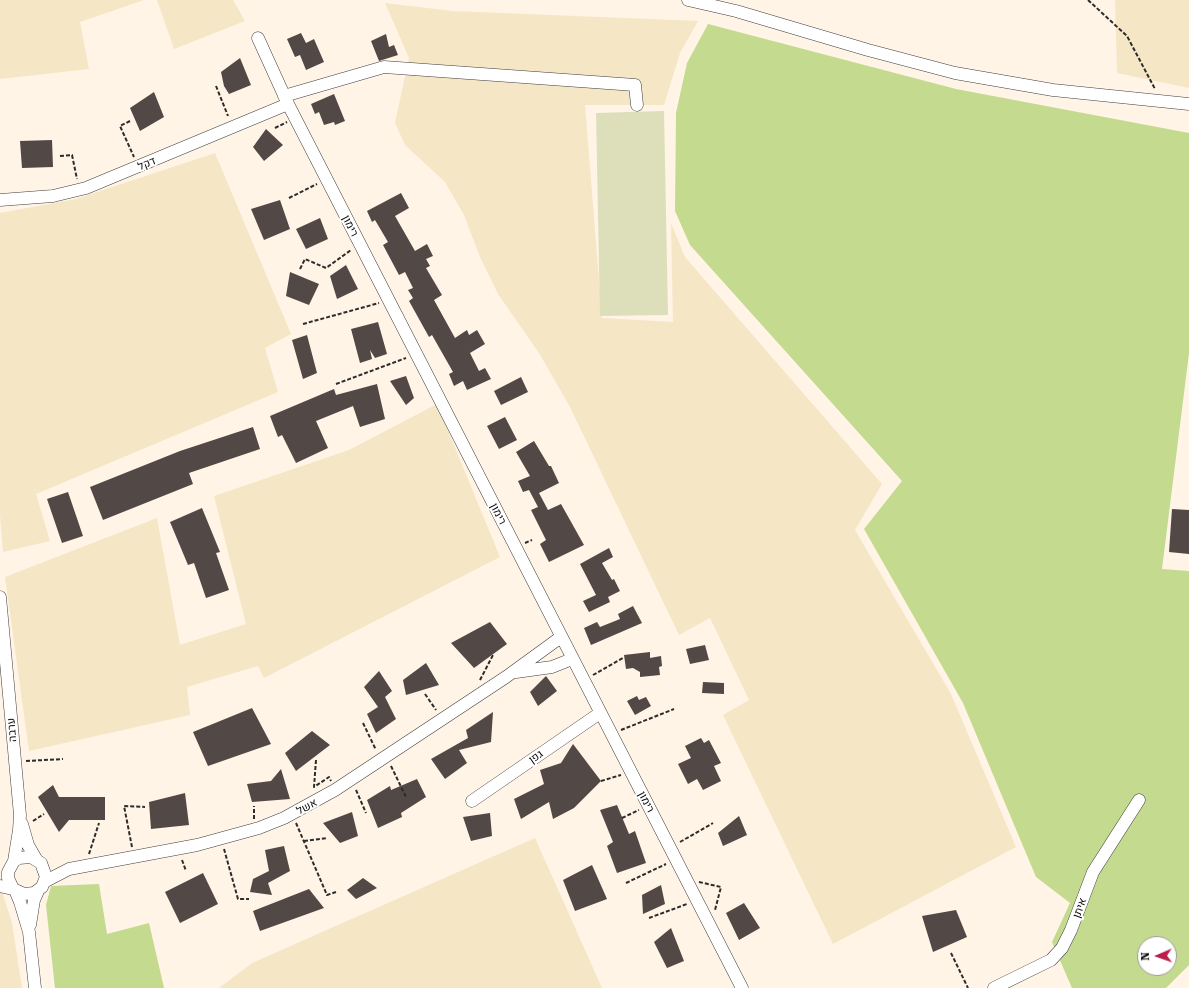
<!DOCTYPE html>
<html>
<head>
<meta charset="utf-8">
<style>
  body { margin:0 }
  #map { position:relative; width:1189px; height:988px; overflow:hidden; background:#fff4e6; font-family:"Roboto Serif",serif }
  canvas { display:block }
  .north { position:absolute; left:1137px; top:936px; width:40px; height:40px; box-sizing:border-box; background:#fff; border:1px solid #9d9d9d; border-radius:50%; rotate:268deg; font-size:11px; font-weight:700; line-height:16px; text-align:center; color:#0a0a0a }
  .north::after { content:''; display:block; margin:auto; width:14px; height:18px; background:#bc1f4b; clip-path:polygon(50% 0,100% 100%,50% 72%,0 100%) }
</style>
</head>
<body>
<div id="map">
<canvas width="1189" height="988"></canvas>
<div class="north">N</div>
</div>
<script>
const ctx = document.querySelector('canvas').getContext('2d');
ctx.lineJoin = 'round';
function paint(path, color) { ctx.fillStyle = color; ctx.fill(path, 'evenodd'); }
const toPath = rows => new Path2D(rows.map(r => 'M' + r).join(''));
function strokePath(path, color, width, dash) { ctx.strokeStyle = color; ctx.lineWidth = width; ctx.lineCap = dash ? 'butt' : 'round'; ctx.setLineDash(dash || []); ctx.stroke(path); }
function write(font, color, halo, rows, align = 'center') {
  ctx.font = font + ' "Roboto Serif",Heebo,serif'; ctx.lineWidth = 4; ctx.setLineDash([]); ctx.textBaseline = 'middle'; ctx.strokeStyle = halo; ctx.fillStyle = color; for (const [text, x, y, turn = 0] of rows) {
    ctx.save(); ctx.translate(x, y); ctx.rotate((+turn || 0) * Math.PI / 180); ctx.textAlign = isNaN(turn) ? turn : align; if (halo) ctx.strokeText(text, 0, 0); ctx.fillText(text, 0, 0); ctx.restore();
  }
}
paint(toPath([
  [0,0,144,0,80,22,89,69,0,79],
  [157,0,233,0,245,21,174,49],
  [1115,0,1189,0,1189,88,1117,73],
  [385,3,453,11,698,21,680,53,664,105,585,105,602,318,673,322,671,223,685,257,882,484,855,530,951,694,1016,847,833,944,723,715,749,700,710,618,679,635,570,407,539,353,498,294,480,257,464,215,445,182,405,145,395,123,409,58],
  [215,153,291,334,265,348,278,392,36,494,50,541,3,552,0,515,0,213,76,199],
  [437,404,500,557,264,678,258,666,187,687,190,715,29,751,5,577,157,518,180,645,246,624,214,496,349,450],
  [535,838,602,988,219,988,252,963],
  [2,892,12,923,22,988,0,988,0,893]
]), '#f5e6c6');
paint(toPath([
  [708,24,956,89,1189,133,1189,353,1162,569,1189,571,1189,965,1166,988,1072,988,1052,942,1070,903,1036,877,963,703,864,529,902,481,690,245,675,211,676,113,687,63],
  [1145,944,1169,944,1169,968,1145,968],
  [99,884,107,934,149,923,164,988,55,988,46,905,51,886]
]), '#c3da8f');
paint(toPath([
  [664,111,668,315,600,316,596,113]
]), '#dcdfb9');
paint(toPath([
  [301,33,306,43,314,39,324,62,306,70,300,55,295,57,287,39],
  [386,34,389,47,394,45,398,55,379,61,371,41],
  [240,58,251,85,229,94,224,86,221,72],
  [154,92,164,117,140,131,130,108],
  [334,94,345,121,335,125,334,122,324,125,319,112,315,114,311,104],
  [266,129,283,145,264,161,253,147],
  [52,140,53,167,22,168,20,141],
  [401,193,409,208,395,216,415,251,427,244,433,256,426,259,430,266,426,268,442,295,434,300,455,338,467,330,469,335,477,330,485,344,470,353,479,371,485,368,491,379,467,390,463,381,454,386,449,374,453,372,432,335,429,337,409,301,413,298,408,290,413,288,405,272,399,275,383,245,388,242,375,220,372,222,367,211],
  [280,200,290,229,264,240,251,209],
  [320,218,328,239,306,249,296,229],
  [346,265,358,289,337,299,330,276],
  [290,272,319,284,309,305,286,296],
  [378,322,387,354,375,358,370,350,372,359,360,363,351,329],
  [307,335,317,373,303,379,292,340],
  [406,376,414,398,406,405,390,381],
  [521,377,528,392,501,405,494,391],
  [377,384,385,419,360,427,353,406,316,421,328,448,296,463,282,435,278,437,270,416,334,389,336,395],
  [505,417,517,440,499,449,487,426],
  [253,427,260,449,189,473,193,484,103,520,90,487,180,451],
  [534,441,549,466,551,466,559,483,539,493,548,510,561,504,584,545,549,562,540,544,546,540,531,510,538,507,529,490,523,492,518,481,530,476,516,452],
  [68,492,83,536,62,543,47,499],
  [202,508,220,552,216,553,229,590,206,598,194,563,188,565,170,522],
  [1172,509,1189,510,1189,554,1169,552],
  [609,548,613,557,602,563,612,580,614,579,620,591,608,597,610,602,589,612,583,601,596,595,580,564],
  [633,606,642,623,591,645,584,628,597,622,600,627,620,619,618,614],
  [490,622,507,644,474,668,451,643],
  [705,645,709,660,690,664,686,649],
  [650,652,650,658,661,656,662,666,659,667,660,675,640,677,640,672,633,668,626,669,624,655],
  [426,663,439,685,406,695,403,680],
  [379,671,392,691,385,697,396,719,376,733,367,714,378,707,364,687],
  [546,676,557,691,538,706,530,692],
  [703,682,724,683,724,694,702,693],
  [637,696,639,700,646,697,651,706,635,715,627,701],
  [252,708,271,744,208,766,193,732],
  [493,712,491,742,459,750,467,763,445,779,431,759,468,738,466,730],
  [312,731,330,745,296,771,285,753],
  [701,738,704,743,709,740,721,763,714,766,721,781,703,790,697,779,688,784,678,764,691,758,685,746],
  [573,744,601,781,574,808,553,819,549,802,521,819,514,799,544,784,540,770,561,763],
  [281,769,290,799,252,802,247,784,271,781],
  [417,779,426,797,401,813,402,817,378,828,367,800,390,786,391,790],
  [53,785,59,797,105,797,105,820,69,820,59,832,38,797],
  [185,793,189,825,151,829,149,802],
  [617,805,629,834,635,831,646,863,617,873,607,846,613,842,600,810],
  [352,812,358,836,340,843,323,823],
  [490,813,492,836,471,841,463,817],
  [739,816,747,835,723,846,718,833],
  [284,846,290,871,268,883,272,895,250,892,253,879,269,871,265,850],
  [592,865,607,899,575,911,563,880],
  [203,873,218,904,180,923,165,892],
  [363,878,377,888,356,899,347,890],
  [661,885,665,904,643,914,642,895],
  [309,889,324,908,260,931,253,911],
  [744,903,760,928,739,940,726,913],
  [956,910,967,937,933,952,922,916],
  [671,928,684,961,667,968,654,942]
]), '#524846');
const minor = toPath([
  [688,0,736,11,868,50,955,73,1053,90,1189,104],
  [258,38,288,104,742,988],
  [284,96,384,67,635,85,637,105],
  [0,200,53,196,86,188,288,104],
  [0,597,20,815,19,830,14,861],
  [516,672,552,667,572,659],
  [472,801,600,713],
  [22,824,28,845,36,859],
  [44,882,69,869,197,845,259,828,284,818,335,790,506,677,561,637],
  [0,886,13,889,24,894,34,893,42,887,46,877,41,863,31,857,19,858,14,861,8,872,8,878,13,889],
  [15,890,20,902,29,932,35,988],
  [30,925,34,900,38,891],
  [994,988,1051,960,1062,948,1071,930,1093,872,1139,800]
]);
strokePath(minor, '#3d3d3d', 13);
strokePath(toPath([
  [1088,0,1127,36,1155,89],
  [216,86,228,116],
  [130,121,120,126,134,157],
  [275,128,287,122],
  [60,156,72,155,77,179],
  [289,198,317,184],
  [300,269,305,259,326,268,351,250],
  [303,324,379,303],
  [336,384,406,358],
  [525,543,532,540],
  [593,675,623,658],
  [480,680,493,655],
  [425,694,436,710],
  [363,723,376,750],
  [621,730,674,709],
  [316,760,314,787,329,777,331,781],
  [26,761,63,759],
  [391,766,406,797],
  [601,781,621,775],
  [356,790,366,813],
  [622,818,639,810],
  [254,819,254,806],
  [33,821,44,814],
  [296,823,327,895,336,892],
  [304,841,327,838],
  [680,842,713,823],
  [132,847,124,806,145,807],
  [224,849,238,899,249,899],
  [89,854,99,823],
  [182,860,186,871],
  [699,882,721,887,715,910],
  [626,883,666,864],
  [649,918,687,904],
  [951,953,968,988]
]), '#2c2c2c', 2, [4, 2]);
strokePath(minor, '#fff', 12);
write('11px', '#0a0a0a', '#fff', [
  ["דקל",147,164,-23],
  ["רימון",350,226,63],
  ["רימון",498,514,63],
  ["ערבה",12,730,-95],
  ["גפן",536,757,-35],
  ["רימון",646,802,62],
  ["אשל",307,807,-28],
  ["איתן",1080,908,-69]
]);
</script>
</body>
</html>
